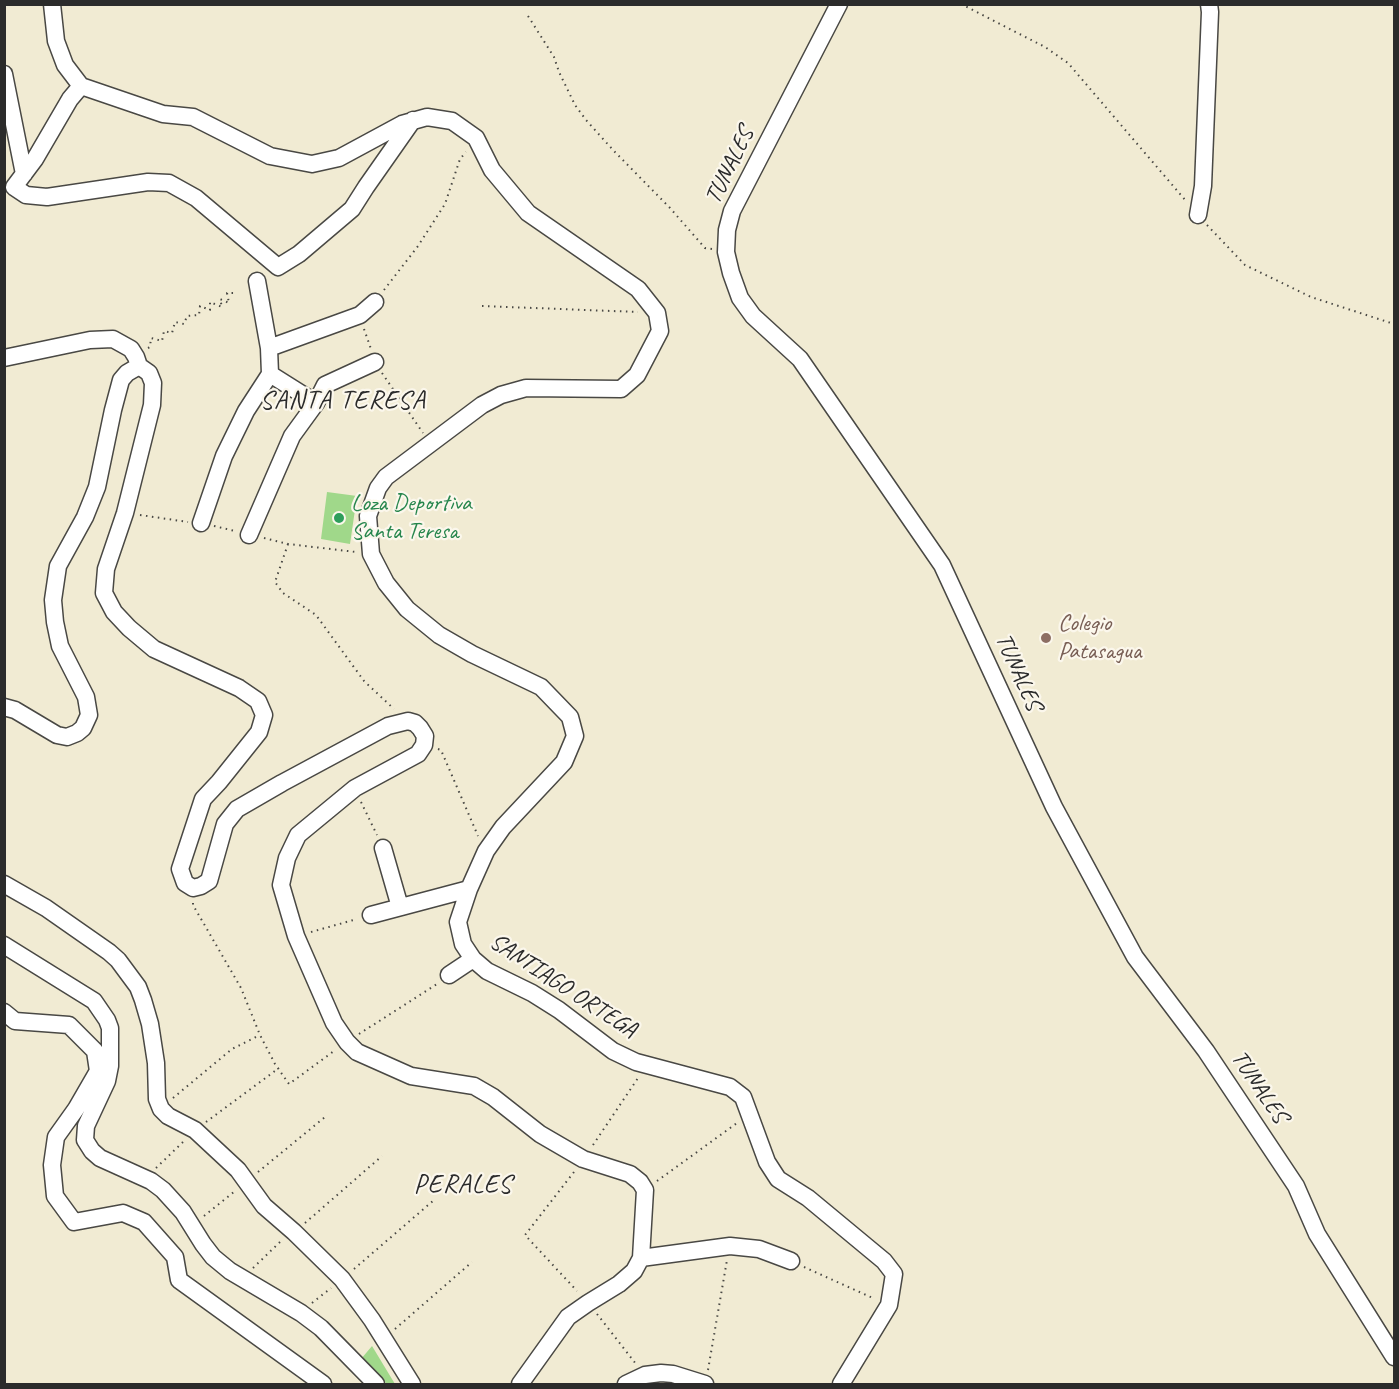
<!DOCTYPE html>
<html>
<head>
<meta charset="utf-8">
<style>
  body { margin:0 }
  #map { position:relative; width:1399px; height:1389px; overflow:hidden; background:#f1ebd3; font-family:Caveat,sans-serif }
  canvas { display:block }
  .frame { position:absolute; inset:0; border:6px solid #2b2b2b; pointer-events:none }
</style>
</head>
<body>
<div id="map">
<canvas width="1399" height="1389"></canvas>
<div class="frame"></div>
</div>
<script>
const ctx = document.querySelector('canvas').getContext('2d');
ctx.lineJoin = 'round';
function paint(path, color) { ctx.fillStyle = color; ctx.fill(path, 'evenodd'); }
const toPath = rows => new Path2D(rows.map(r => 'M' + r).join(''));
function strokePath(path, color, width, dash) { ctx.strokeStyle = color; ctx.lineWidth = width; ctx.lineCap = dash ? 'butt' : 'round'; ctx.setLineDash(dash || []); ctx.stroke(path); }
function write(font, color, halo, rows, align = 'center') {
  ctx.font = font + ' Caveat,sans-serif'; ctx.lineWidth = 4.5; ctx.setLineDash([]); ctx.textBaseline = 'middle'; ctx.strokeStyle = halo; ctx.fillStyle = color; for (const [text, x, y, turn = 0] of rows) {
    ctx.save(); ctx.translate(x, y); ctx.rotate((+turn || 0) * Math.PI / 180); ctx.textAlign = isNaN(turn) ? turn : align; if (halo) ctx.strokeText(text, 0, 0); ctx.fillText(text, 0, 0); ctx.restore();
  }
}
paint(toPath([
  [327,492,357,496,350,544,321,539],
  [372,1346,395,1384,387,1384,361,1359]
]), '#a0d88a');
const minor = toPath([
  [52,4,56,41,65,65,81,86,163,114,193,117,270,156,312,164,339,158,402,124,427,117,452,121,476,138,492,170,528,213,638,289,657,313,660,331,637,375,621,389,526,388,501,395,482,405,386,477,378,488,368,516,371,554,386,583,407,609,439,635,472,654,541,687,570,717,575,736,564,762,503,827,486,851,469,889,458,922,463,944,473,959,487,971,532,993,559,1010,613,1051,636,1062,730,1087,743,1097,767,1162,778,1179,808,1198,884,1261,894,1274,889,1305,841,1384],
  [839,4,732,211,727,230,726,252,731,273,740,298,753,316,800,359,942,565,1054,807,1135,957,1206,1051,1296,1186,1317,1234,1394,1357],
  [4,74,24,174],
  [81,86,70,99,35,159,14,187,26,195,47,197,148,182,169,183,196,198,278,267,299,254,352,209,366,187,413,120],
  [1198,215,1203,186,1204,161,1210,12,1209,4],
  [269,348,360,315,375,302],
  [4,358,90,340,113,339,131,349,136,357,139,366],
  [270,374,316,403],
  [201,523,224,456,246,411,270,374,269,348,257,281],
  [249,535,292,436,316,403,325,385,375,362],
  [4,707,15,710,57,735,67,737,77,733,83,728,89,715,86,697,60,646,55,622,53,600,58,566,85,517,97,487,113,410,121,380,127,373,139,366,149,373,153,383,152,405,125,513,106,569,104,593,114,612,129,628,154,649,239,688,258,701,264,715,259,732,219,782,203,799,180,869,185,883,193,888,201,886,209,881,225,824,237,809,282,783,388,726,408,721,415,723,420,728,425,736,424,745,418,754,355,788,298,835,287,858,281,885,296,936,334,1023,347,1042,357,1052,411,1076,474,1086,493,1097,540,1134,583,1159,630,1174,640,1182,645,1190,641,1258,634,1271,619,1284,588,1303,568,1317,520,1384],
  [383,848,400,907],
  [4,884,46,908,109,952,118,960,138,987,143,1000,150,1024,156,1063,157,1099,161,1109,168,1116,195,1130,238,1170,264,1206,294,1232,342,1279,372,1320,412,1384],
  [371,915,469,889],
  [4,945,94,1001,107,1020,110,1028,110,1066,107,1081,86,1126,85,1140,92,1151,100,1158,151,1181,163,1190,183,1212,203,1244,213,1257,230,1271,301,1313,321,1328,376,1384],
  [449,975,473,959],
  [4,1012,15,1021,69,1025,95,1051,98,1071,76,1109,56,1137,52,1165,55,1196,74,1222,123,1213,144,1222,175,1257,179,1280,323,1384],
  [641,1258,730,1246,759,1249,791,1261],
  [626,1384,645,1375,661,1373,673,1374,705,1384]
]);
strokePath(minor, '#494844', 19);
strokePath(toPath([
  [961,4,1045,47,1068,63,1186,201],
  [528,16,554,57,559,72,575,105,586,120,613,150,670,208,705,248,712,249],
  [1207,225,1245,265,1311,297,1394,324],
  [384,290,418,246,445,204,460,159,466,152],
  [482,306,638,312],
  [364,329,371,349],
  [148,348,150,347,151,338,162,341,164,331,172,333,175,322,184,324,187,316,199,315,200,306,210,310,210,302,222,307,220,299,229,303,227,293,235,293],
  [382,373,423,433],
  [140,515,188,522],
  [214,526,235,531],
  [264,538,288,544,356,552],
  [288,544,275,582,283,593,316,615,364,681,394,709],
  [438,749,441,750,478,836],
  [361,802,377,835],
  [193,903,193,905,241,988,260,1035,275,1064,289,1084,334,1051],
  [311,932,357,919],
  [359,1034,437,984],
  [173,1098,232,1049,260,1035],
  [206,1122,279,1068],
  [593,1145,638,1078],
  [156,1168,184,1141],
  [258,1172,325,1117],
  [574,1172,525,1235,577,1291],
  [657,1181,737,1123],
  [204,1216,235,1191],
  [305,1223,382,1156],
  [804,1267,875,1299],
  [253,1268,281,1241],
  [354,1269,434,1200],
  [312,1303,331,1288],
  [597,1314,636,1364],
  [395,1329,472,1262],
  [708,1370,727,1260]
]), '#494844', 2, [1.5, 4.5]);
strokePath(minor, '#fff', 16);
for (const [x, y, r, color] of [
  [339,518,6,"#2e9e5b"],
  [1046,638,6,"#8d6e63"]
]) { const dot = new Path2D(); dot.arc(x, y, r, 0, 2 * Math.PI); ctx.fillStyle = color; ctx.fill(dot); strokePath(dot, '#fbf7ec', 2); }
write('24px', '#2b2b2b', '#fbf7ec', [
  ["TUNALES",730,166,-64],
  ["TUNALES",1018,672,66],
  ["SANTIAGO ORTEGA",563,986,33],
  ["TUNALES",1259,1087,56]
]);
write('24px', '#27864d', '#fbf7ec', [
  ["Loza Deportiva",351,504],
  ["Santa Teresa",351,532]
], 'left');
write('24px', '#785e54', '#fbf7ec', [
  ["Colegio",1058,624],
  ["Patasagua",1058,652]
], 'left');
ctx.letterSpacing = '1.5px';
write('26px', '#2b2b2b', '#fbf7ec', [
  ["SANTA TERESA",343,401],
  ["PERALES",463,1185]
]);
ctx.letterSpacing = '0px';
</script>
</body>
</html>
